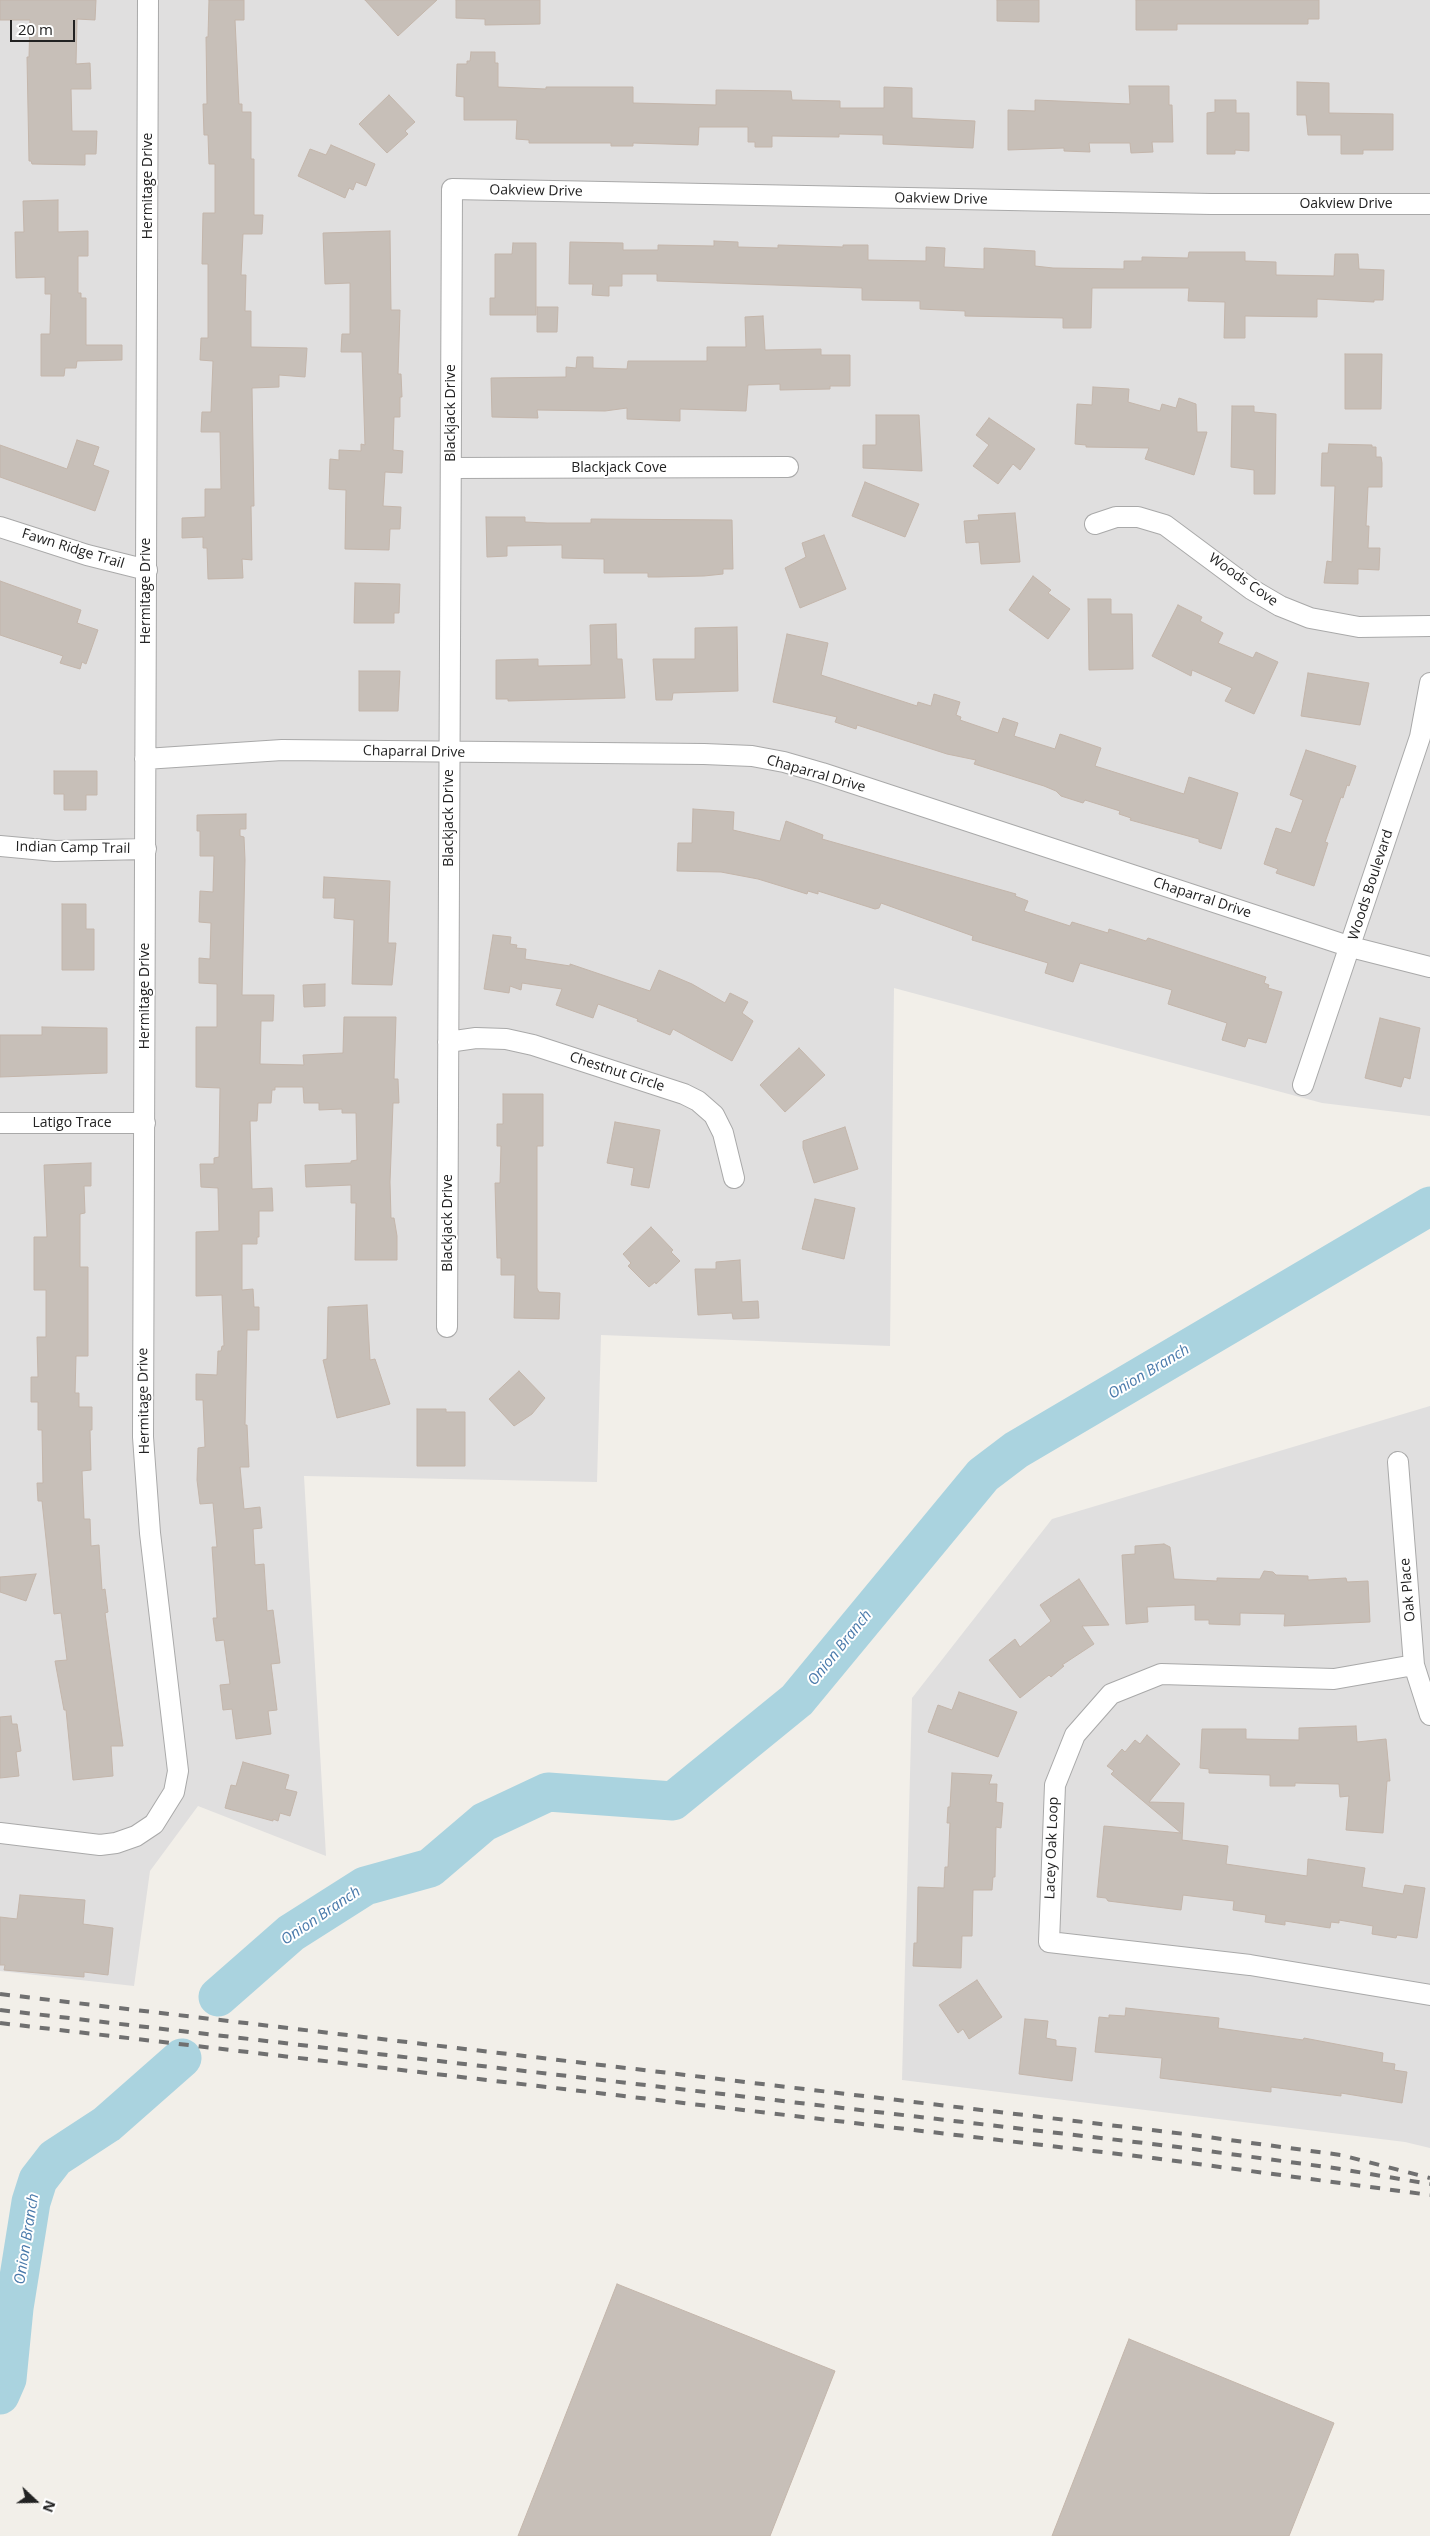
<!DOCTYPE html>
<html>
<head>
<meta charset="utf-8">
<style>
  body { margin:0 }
  #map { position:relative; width:1430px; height:2536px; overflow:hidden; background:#f2efe9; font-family:"Open Sans",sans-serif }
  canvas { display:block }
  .north { position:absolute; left:10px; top:2476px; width:50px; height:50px; -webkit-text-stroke:4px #fff; paint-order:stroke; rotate:111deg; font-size:14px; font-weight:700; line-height:20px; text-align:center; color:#222 }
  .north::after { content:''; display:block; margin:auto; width:18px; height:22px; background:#222; clip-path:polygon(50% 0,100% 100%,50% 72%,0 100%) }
  .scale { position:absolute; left:10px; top:20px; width:65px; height:22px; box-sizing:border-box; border:2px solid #222; border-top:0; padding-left:6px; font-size:15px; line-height:18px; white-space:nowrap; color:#222; -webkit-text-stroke:4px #fff; paint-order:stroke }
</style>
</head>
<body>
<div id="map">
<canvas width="1430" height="2536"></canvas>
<div class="north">N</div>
<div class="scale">20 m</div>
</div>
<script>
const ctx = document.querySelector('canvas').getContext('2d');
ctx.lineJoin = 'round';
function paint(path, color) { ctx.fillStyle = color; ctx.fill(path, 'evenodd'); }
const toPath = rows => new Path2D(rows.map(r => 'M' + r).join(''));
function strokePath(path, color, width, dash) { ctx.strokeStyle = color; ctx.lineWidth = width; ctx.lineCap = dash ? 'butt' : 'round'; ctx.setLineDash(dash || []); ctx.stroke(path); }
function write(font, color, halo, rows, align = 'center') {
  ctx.font = font + ' "Open Sans",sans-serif'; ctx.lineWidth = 4; ctx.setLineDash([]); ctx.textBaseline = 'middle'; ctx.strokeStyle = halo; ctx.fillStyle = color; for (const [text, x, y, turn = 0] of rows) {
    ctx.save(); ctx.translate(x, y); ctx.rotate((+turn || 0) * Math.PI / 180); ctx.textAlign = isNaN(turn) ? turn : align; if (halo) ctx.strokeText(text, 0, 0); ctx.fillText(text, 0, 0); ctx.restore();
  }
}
paint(toPath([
  [0,0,1430,0,1430,1116,1322,1103,894,988,890,1346,601,1335,597,1482,304,1476,326,1856,198,1806,150,1871,134,1986,0,1971],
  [1430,1406,1430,2148,1405,2142,902,2080,912,1698,1052,1519]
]), '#e0dfdf');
strokePath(toPath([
  [218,1997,291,1933,365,1886,430,1868,484,1822,548,1792,673,1801,797,1700,983,1475,1016,1450,1430,1206],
  [0,2395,7,2379,14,2308,31,2202,38,2180,55,2158,107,2124,182,2058]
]), '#aad3df', 39);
const building = toPath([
  [0,0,96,0,95,20,77,19,76,64,90,63,91,89,71,89,72,131,97,131,96,154,85,154,85,165,32,164,31,161,29,161,27,57,29,57,30,20,0,20,0,0],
  [209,0,244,0,244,20,235,20,239,104,242,104,242,112,251,112,251,159,254,159,254,215,263,215,262,234,243,234,241,275,246,275,245,311,251,311,251,347,307,348,305,377,279,375,279,387,252,388,254,506,251,506,252,560,242,559,243,578,208,579,207,548,203,548,203,537,182,538,182,518,205,517,205,489,221,489,220,432,201,432,202,412,211,412,213,361,200,360,201,338,208,338,208,264,202,264,203,213,215,213,215,164,209,164,208,135,204,135,203,104,207,104,206,37,208,37,209,0],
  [365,0,437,0,398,36,365,0],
  [456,0,540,0,540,24,485,25,485,19,456,18,456,0],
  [997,0,1039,0,1039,22,997,21,997,0],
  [1136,0,1319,0,1319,19,1308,19,1308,24,1177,24,1177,30,1136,30,1136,0],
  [471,52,495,52,495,63,498,63,498,87,546,89,546,87,633,87,633,103,716,105,716,90,791,91,792,100,840,101,840,108,884,108,884,87,912,88,912,118,975,121,973,148,883,144,883,135,839,134,839,137,772,136,772,147,755,147,755,142,748,142,748,127,699,127,698,145,633,143,633,146,611,146,611,143,529,143,529,140,516,139,517,120,464,120,464,97,456,96,457,64,467,64,467,61,470,61,471,52],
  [1297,82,1329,83,1329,113,1393,114,1393,150,1363,150,1363,154,1341,154,1341,135,1308,135,1306,115,1297,115,1297,82],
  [1129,86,1169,86,1169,105,1172,105,1173,142,1152,142,1153,152,1131,153,1130,143,1089,143,1090,152,1064,151,1064,148,1008,150,1008,110,1035,111,1035,100,1130,104,1129,86],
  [389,95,415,122,405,131,408,134,387,153,359,124,389,95],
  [1215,100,1236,100,1236,113,1249,113,1249,151,1235,150,1235,154,1207,154,1207,113,1215,112,1215,100],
  [331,145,375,164,366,186,356,182,353,190,349,188,345,198,298,176,310,149,326,155,331,145],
  [58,200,58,232,88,231,88,256,78,256,78,293,81,293,81,298,86,298,86,345,122,345,122,360,77,361,76,368,65,368,64,376,41,376,41,334,50,334,51,294,45,294,45,277,16,278,15,232,24,232,23,201,58,200],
  [390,231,391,310,400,310,398,374,401,374,402,397,400,397,400,417,394,417,393,450,403,451,402,473,385,472,383,506,401,507,400,529,390,529,389,550,345,549,346,490,329,489,330,459,339,460,339,450,361,451,361,444,365,445,362,352,341,352,342,334,350,334,350,283,325,284,323,233,390,231],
  [714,241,738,242,738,247,778,248,778,245,843,247,843,245,868,245,868,260,926,261,926,247,945,248,944,267,984,269,984,248,1035,251,1035,266,1053,268,1124,269,1124,261,1142,261,1142,257,1188,258,1189,252,1245,252,1245,261,1276,262,1276,275,1334,276,1335,254,1358,254,1359,269,1384,270,1383,300,1374,300,1374,302,1317,299,1317,317,1245,316,1245,338,1224,338,1225,302,1188,301,1189,288,1092,288,1091,328,1063,328,1063,318,965,316,965,311,920,309,920,301,862,300,862,288,657,281,657,274,622,274,622,286,609,286,609,296,592,295,593,284,569,284,570,242,623,243,623,250,658,250,658,245,714,246,714,241],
  [513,243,536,243,536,315,490,315,490,298,495,298,495,254,512,254,513,243],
  [537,307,558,307,557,332,537,332,537,307],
  [763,316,765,350,821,349,821,355,850,355,850,386,830,386,830,389,780,390,780,384,748,385,746,411,680,409,680,421,627,419,627,408,605,411,537,410,538,418,492,417,491,378,566,377,566,367,576,368,577,357,593,357,593,368,627,369,628,361,707,361,707,347,746,347,745,317,763,316],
  [1345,354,1382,354,1381,409,1345,409,1345,354],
  [1093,387,1129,389,1128,402,1160,411,1162,404,1176,408,1179,398,1196,404,1197,432,1207,432,1194,475,1145,459,1149,448,1086,447,1086,445,1075,444,1077,404,1092,405,1093,387],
  [1232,406,1254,406,1254,412,1276,414,1275,494,1254,494,1254,470,1231,467,1232,406],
  [876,415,919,415,922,471,863,468,863,445,876,445,876,415],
  [989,418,1035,449,1020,470,1013,464,998,484,973,466,989,445,976,435,989,418],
  [77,440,99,447,93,465,109,471,95,511,0,477,0,445,67,469,77,440],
  [1329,444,1372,445,1372,447,1376,447,1376,457,1381,457,1382,463,1382,487,1368,487,1366,526,1369,526,1368,548,1380,548,1379,570,1358,569,1358,584,1324,583,1327,561,1332,562,1335,486,1321,486,1322,453,1328,453,1329,444],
  [865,482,919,504,905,537,852,516,865,482],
  [1015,513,1020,562,981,564,979,542,966,543,964,521,979,520,978,515,1015,513],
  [486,517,525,517,525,522,547,523,591,523,591,519,732,520,733,569,723,569,723,574,704,576,658,577,648,577,648,573,604,573,604,559,562,558,562,545,507,546,507,556,487,557,486,517],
  [824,535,846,589,800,608,785,568,806,557,802,543,824,535],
  [1033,576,1051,590,1048,593,1070,609,1048,639,1009,610,1033,576],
  [0,581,81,610,77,623,98,630,86,664,82,662,80,669,60,663,63,656,0,635,0,581],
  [355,583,400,584,399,613,394,613,394,623,354,623,355,583],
  [1088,599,1111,599,1111,614,1132,614,1133,669,1089,670,1088,599],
  [1178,605,1202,617,1200,621,1223,633,1218,643,1253,658,1256,652,1278,662,1254,714,1225,701,1232,688,1192,670,1191,676,1152,656,1178,605],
  [616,624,617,659,622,659,625,698,508,701,508,699,496,699,496,660,538,659,538,666,591,665,590,625,616,624],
  [737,627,738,691,673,693,672,700,656,700,653,659,695,659,695,628,737,627],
  [787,634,828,643,821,675,917,706,918,702,931,706,934,694,960,702,956,715,961,717,960,720,998,733,1003,718,1018,723,1014,736,1055,749,1060,734,1101,748,1095,766,1184,794,1189,777,1238,793,1221,849,1199,842,1199,839,1130,820,1131,818,1119,814,1120,811,1085,800,1083,803,1061,796,1056,791,1044,786,974,764,976,760,947,754,857,725,856,729,835,722,837,717,773,702,787,634],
  [359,671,400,671,398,711,359,711,359,671],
  [1308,673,1369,683,1360,725,1301,716,1308,673],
  [1306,750,1356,766,1349,786,1347,785,1343,798,1341,797,1325,842,1328,843,1314,886,1276,873,1278,869,1264,864,1276,828,1291,833,1303,800,1290,795,1306,750],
  [54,771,97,771,97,795,86,795,86,810,64,810,64,794,54,794,54,771],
  [693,809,734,812,733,830,780,841,786,821,823,835,822,839,1016,894,1015,896,1028,901,1024,911,1070,926,1072,922,1108,933,1109,929,1146,941,1148,938,1266,977,1264,983,1269,985,1268,988,1282,992,1266,1043,1248,1038,1245,1047,1222,1040,1227,1023,1168,1004,1172,990,1080,963,1073,982,1045,973,1048,963,972,940,973,936,881,903,879,908,875,909,818,891,818,894,808,891,807,894,758,879,721,872,677,871,678,843,692,843,693,809],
  [246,814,246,829,240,829,240,836,244,837,245,860,242,995,274,995,273,1021,261,1021,260,1064,304,1065,303,1055,343,1053,344,1017,396,1017,394,1079,398,1079,399,1103,393,1103,390,1182,391,1218,394,1218,397,1236,397,1260,355,1260,356,1203,351,1203,351,1185,306,1187,305,1165,351,1163,351,1161,357,1160,356,1113,342,1113,342,1109,319,1110,319,1103,304,1103,303,1087,275,1087,275,1090,272,1090,271,1103,258,1103,257,1121,250,1121,252,1189,272,1188,273,1211,259,1211,259,1237,257,1237,257,1244,242,1244,242,1290,253,1289,254,1307,259,1307,259,1330,247,1330,245,1425,247,1425,249,1467,240,1467,244,1509,260,1507,262,1528,253,1529,255,1565,264,1564,267,1611,273,1610,280,1663,271,1664,277,1710,268,1711,271,1734,236,1739,232,1709,223,1710,220,1685,230,1684,224,1640,216,1641,213,1618,217,1618,212,1547,217,1547,213,1503,200,1504,197,1480,198,1448,205,1447,203,1400,196,1400,196,1374,217,1375,218,1351,221,1351,222,1346,224,1346,222,1295,196,1296,196,1232,219,1231,218,1188,201,1187,200,1164,214,1164,214,1158,219,1157,220,1088,196,1087,196,1027,217,1027,217,984,199,983,199,958,210,959,211,923,199,922,200,891,213,892,214,856,200,856,200,831,197,831,197,815,246,814],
  [324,877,390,881,388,943,396,943,392,985,352,984,354,920,334,918,335,898,323,898,324,877],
  [62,904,86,904,86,929,94,929,94,970,62,970,62,904],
  [493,935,511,937,510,944,517,945,516,948,526,949,525,959,570,966,570,964,650,991,659,970,692,984,725,1003,730,993,748,1002,742,1013,753,1021,732,1061,673,1029,670,1035,637,1021,638,1019,598,1004,593,1018,556,1005,562,989,522,983,521,990,510,986,509,993,484,989,493,935],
  [325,984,325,1006,304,1007,303,985,325,984],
  [1380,1018,1420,1028,1410,1079,1404,1077,1401,1087,1365,1078,1380,1018],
  [42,1027,107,1028,107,1073,0,1077,0,1035,42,1035,42,1027],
  [799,1048,825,1075,785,1112,760,1085,799,1048],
  [503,1094,543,1094,543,1146,537,1146,537,1288,539,1292,560,1293,559,1319,514,1318,515,1275,501,1275,501,1258,497,1258,495,1183,500,1183,501,1146,497,1146,497,1124,503,1124,503,1094],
  [615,1122,660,1130,649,1188,631,1185,634,1168,607,1163,615,1122],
  [845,1127,858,1169,814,1183,803,1148,803,1141,845,1127],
  [91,1163,91,1186,84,1186,85,1213,80,1214,80,1267,88,1267,88,1356,76,1356,75,1393,79,1393,79,1407,92,1407,92,1430,90,1430,91,1470,82,1471,84,1519,90,1519,91,1546,99,1545,102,1590,105,1589,108,1612,105,1613,123,1746,111,1746,113,1776,73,1780,66,1710,64,1710,55,1661,67,1660,61,1613,54,1614,42,1501,38,1501,37,1483,43,1483,42,1430,38,1430,38,1402,31,1402,31,1377,38,1377,37,1337,46,1337,46,1290,34,1290,34,1237,47,1237,44,1165,91,1163],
  [815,1199,855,1208,844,1259,802,1249,815,1199],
  [651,1227,673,1250,671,1252,680,1261,656,1284,655,1282,649,1287,628,1266,631,1263,623,1254,651,1227],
  [740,1260,742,1302,758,1301,759,1318,733,1319,732,1313,698,1315,695,1269,716,1269,716,1262,740,1260],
  [367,1305,370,1360,375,1359,390,1404,337,1418,323,1360,327,1359,328,1307,367,1305],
  [519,1371,545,1398,532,1414,514,1426,489,1399,519,1371],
  [417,1409,446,1409,446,1412,465,1412,465,1466,417,1466,417,1409],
  [1164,1544,1170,1547,1174,1579,1217,1581,1217,1578,1260,1579,1264,1571,1273,1572,1276,1575,1308,1576,1308,1580,1346,1578,1347,1582,1368,1581,1370,1622,1284,1626,1285,1614,1240,1613,1240,1625,1209,1624,1209,1620,1195,1620,1195,1605,1147,1607,1148,1622,1126,1624,1122,1555,1135,1554,1135,1546,1164,1544],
  [36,1574,26,1601,0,1592,0,1577,36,1574],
  [1079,1579,1109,1625,1082,1626,1094,1644,1062,1665,1064,1666,1051,1677,1049,1675,1020,1698,989,1660,1015,1639,1020,1647,1051,1621,1040,1605,1079,1579],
  [959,1692,1017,1712,998,1757,928,1732,938,1705,952,1710,959,1692],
  [11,1716,12,1724,17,1724,21,1751,16,1752,19,1776,0,1778,0,1717,11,1716],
  [1356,1726,1357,1742,1386,1739,1390,1781,1387,1781,1383,1833,1346,1830,1349,1796,1340,1797,1339,1784,1295,1783,1295,1786,1270,1786,1270,1775,1209,1773,1209,1769,1200,1768,1202,1729,1246,1729,1246,1739,1299,1740,1299,1728,1356,1726],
  [1147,1735,1180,1764,1149,1802,1184,1803,1182,1840,1228,1846,1226,1864,1307,1876,1308,1859,1365,1868,1362,1887,1403,1894,1405,1885,1425,1888,1417,1938,1397,1935,1396,1938,1372,1934,1373,1926,1339,1920,1339,1923,1331,1922,1330,1928,1285,1921,1285,1925,1265,1922,1266,1915,1233,1910,1234,1901,1199,1897,1183,1895,1181,1910,1108,1901,1106,1898,1097,1897,1104,1826,1181,1833,1111,1774,1114,1771,1107,1766,1122,1749,1125,1752,1135,1740,1140,1744,1147,1735],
  [243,1762,289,1775,285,1789,297,1792,290,1816,280,1813,278,1821,273,1819,273,1821,225,1808,231,1785,236,1786,243,1762],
  [952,1773,992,1775,989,1784,997,1784,996,1802,1003,1803,1001,1828,996,1827,995,1877,993,1877,992,1890,973,1890,972,1936,962,1936,961,1968,913,1966,914,1943,917,1943,918,1887,944,1888,945,1867,948,1867,950,1823,947,1823,948,1807,950,1807,952,1773],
  [20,1895,85,1900,83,1924,113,1928,108,1975,84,1972,84,1977,4,1970,5,1965,0,1965,0,1917,17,1919,20,1895],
  [977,1980,1002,2017,969,2039,963,2029,958,2033,939,2005,977,1980],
  [1126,2008,1219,2018,1218,2028,1303,2040,1304,2038,1383,2053,1382,2062,1395,2064,1394,2070,1407,2072,1402,2103,1341,2093,1341,2096,1271,2087,1271,2092,1160,2078,1162,2058,1095,2052,1099,2017,1109,2018,1109,2015,1125,2016,1126,2008],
  [1025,2019,1048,2021,1046,2038,1056,2040,1056,2046,1076,2048,1072,2081,1019,2074,1025,2019],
  [617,2284,835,2371,770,2536,518,2536,617,2284],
  [1129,2339,1334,2423,1289,2536,1052,2536,1129,2339]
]);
paint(building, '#c7bfb8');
strokePath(building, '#c4b6ab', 1);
const street = toPath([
  [451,468,788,467],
  [1095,524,1116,517,1138,517,1165,525,1251,589,1280,606,1310,618,1359,627,1430,626],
  [0,527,87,555,147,570],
  [145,759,282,750,704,754,752,756,784,762,822,773,1351,947,1430,967],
  [0,846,55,851,146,849],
  [448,1042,476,1038,506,1039,533,1045,684,1094,698,1101,714,1115,723,1133,734,1178],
  [1303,1085,1420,737,1430,683],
  [0,1123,145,1123],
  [447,1327,452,189,1211,204,1430,204],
  [1398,1462,1414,1665,1430,1715],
  [1414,1665,1334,1679,1161,1674,1111,1694,1075,1735,1055,1785,1049,1942,1250,1965,1430,1995],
  [0,1833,100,1845,116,1843,136,1836,154,1824,174,1792,178,1771,150,1533,143,1437,148,0]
]);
strokePath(street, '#a9a9a9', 22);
strokePath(street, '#fff', 20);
strokePath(toPath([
  [0,1994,1185,2134,1341,2155,1430,2178],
  [0,2010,1178,2147,1334,2168,1430,2184],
  [0,2023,1153,2158,1430,2195]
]), '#707070', 4, [10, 10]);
write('14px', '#222', '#fff', [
  ["Hermitage Drive",148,186,-90],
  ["Oakview Drive",536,191,1],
  ["Oakview Drive",941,199,1],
  ["Oakview Drive",1346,204],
  ["Blackjack Drive",451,413,-90],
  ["Blackjack Cove",619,468],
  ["Fawn Ridge Trail",73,549,17],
  ["Woods Cove",1243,580,35],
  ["Hermitage Drive",146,591,-90],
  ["Chaparral Drive",414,752,1],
  ["Chaparral Drive",816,774,16],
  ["Blackjack Drive",449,818,-90],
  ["Indian Camp Trail",73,848,1],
  ["Woods Boulevard",1371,885,-72],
  ["Chaparral Drive",1202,898,18],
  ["Hermitage Drive",145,996,-90],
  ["Chestnut Circle",617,1072,18],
  ["Latigo Trace",72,1123],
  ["Blackjack Drive",448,1223,-90],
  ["Hermitage Drive",144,1401,-91],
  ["Oak Place",1408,1590,-95],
  ["Lacey Oak Loop",1052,1848,-88]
]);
write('italic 15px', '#4a7aab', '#fff', [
  ["Onion Branch",1149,1372,-31],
  ["Onion Branch",840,1648,-51],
  ["Onion Branch",321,1916,-34],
  ["Onion Branch",27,2239,-81]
]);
</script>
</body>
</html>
